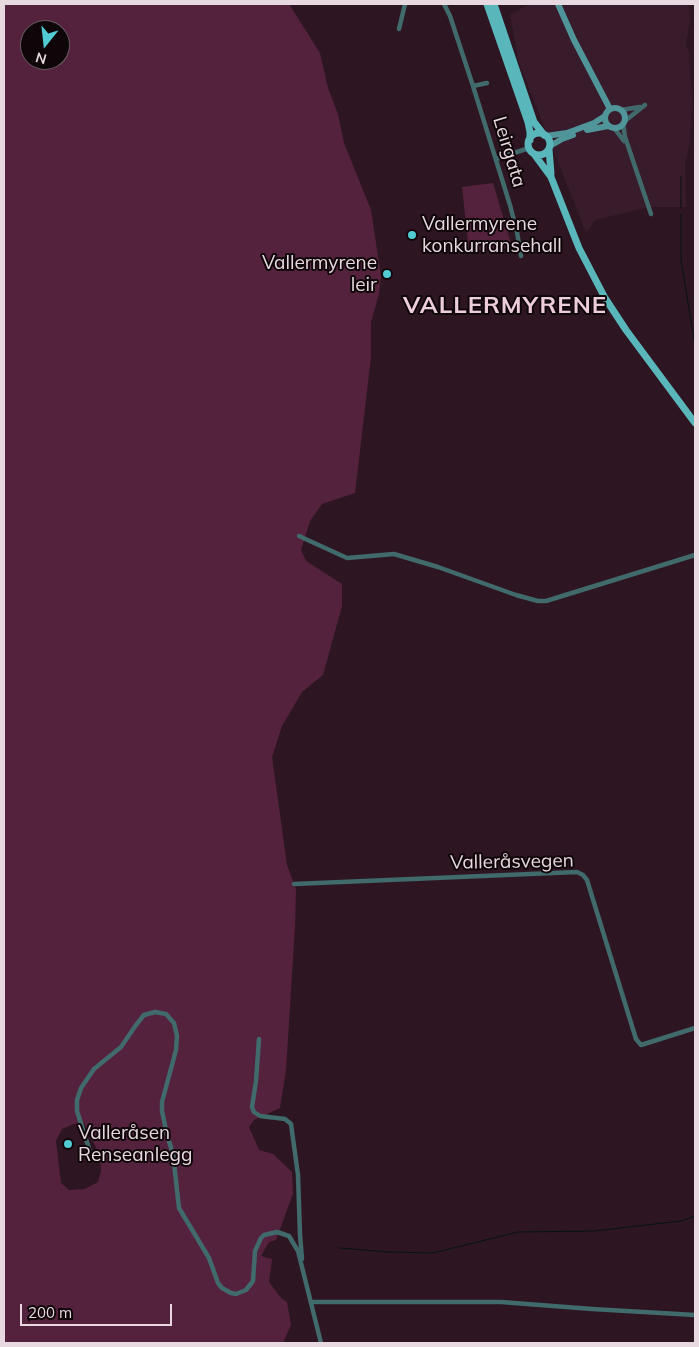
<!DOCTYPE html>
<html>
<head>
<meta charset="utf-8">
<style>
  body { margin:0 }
  #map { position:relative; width:699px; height:1347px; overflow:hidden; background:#2d1621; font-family:Mulish,sans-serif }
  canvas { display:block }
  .frame { position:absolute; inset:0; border:5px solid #e8d8df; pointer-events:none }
  .north { position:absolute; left:20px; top:20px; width:50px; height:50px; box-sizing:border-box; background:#0f060a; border:1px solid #665a5f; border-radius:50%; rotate:196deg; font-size:14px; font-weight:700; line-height:20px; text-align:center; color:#e8d8df }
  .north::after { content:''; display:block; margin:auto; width:18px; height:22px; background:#51ccd3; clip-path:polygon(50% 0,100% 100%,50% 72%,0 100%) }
  .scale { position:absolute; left:20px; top:1304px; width:152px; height:22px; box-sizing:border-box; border:2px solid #e8d8df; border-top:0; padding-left:6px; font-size:15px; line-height:18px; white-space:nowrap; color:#e8d8df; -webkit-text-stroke:4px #0f060a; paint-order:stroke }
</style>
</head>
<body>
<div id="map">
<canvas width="699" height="1347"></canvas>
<div class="frame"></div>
<div class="north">N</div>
<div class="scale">200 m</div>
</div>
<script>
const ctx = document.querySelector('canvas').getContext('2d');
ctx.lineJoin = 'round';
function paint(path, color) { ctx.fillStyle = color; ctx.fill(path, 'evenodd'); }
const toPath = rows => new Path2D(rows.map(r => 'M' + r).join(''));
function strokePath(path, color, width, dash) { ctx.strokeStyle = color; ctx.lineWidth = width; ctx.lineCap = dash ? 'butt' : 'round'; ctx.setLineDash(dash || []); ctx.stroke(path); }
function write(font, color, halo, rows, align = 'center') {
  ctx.font = font + ' Mulish,sans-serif'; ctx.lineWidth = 4; ctx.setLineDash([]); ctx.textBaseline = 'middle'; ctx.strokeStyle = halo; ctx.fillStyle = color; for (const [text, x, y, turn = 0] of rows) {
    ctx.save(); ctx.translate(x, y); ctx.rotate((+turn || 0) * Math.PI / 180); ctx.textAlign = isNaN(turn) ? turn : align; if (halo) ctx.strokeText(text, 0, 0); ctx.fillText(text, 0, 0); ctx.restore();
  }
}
paint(toPath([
  [529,4,689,4,690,19,686,45,689,52,692,99,690,141,685,164,686,207,649,207,595,220,586,233,517,58,517,52,510,15]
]), '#391c2b');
paint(toPath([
  [4,4,289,4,320,53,328,88,338,114,344,143,371,210,381,276,379,294,371,322,371,357,355,493,322,504,310,521,301,550,306,561,342,584,342,606,323,675,302,692,282,726,272,757,287,865,296,889,295,927,286,1070,280,1108,254,1120,249,1127,259,1150,273,1154,292,1172,293,1194,276,1240,269,1242,261,1256,272,1259,269,1282,281,1298,287,1302,291,1325,283,1343,4,1343],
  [30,30,60,30,60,60,30,60],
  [84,1123,100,1156,101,1171,98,1182,85,1189,69,1190,61,1183,56,1141,62,1129,74,1124],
  [493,183,512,247,469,251,462,187]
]), '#55223d');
strokePath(toPath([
  [681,176,681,208],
  [681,214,681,260,695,345],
  [339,1248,389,1252,433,1253,518,1232,594,1231,681,1221,695,1216]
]), '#051314', 1);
strokePath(toPath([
  [444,4,450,16,473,86,487,83],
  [399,29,405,4],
  [473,86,510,205,517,232,521,256],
  [621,110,640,107],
  [625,121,645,105],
  [623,123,625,137,651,214],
  [614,128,624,141],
  [496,159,529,148],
  [299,536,347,558,394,554,438,567,516,595,538,601,546,601,695,555],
  [294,884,577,872,583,875,587,880,636,1039,641,1045,695,1028],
  [259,1039,256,1081,252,1107,254,1112,260,1116,285,1119,291,1124,298,1175,300,1235,302,1259],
  [91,1155,77,1111,77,1100,81,1088,94,1069,121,1047,136,1025,144,1015,155,1012,166,1014,174,1023,177,1036,176,1050,162,1102,162,1111,167,1135,173,1154,179,1208,209,1258,218,1283,222,1288,231,1293,236,1294,246,1290,253,1281,255,1251,261,1238,264,1235,277,1232,289,1236,298,1251,321,1343],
  [311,1302,501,1302,592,1309,695,1315]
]), '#406a6c', 4.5);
strokePath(toPath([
  [558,4,574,40,610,109],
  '605 118a10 10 0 1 1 20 0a10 10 0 1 1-20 0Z',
  [587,130,608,126],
  [546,136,567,133,594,123,605,116],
  [550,146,562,139,573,135]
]), '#4f9599', 6);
strokePath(toPath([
  [487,4,528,122,530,132,530,140],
  [494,4,534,122,544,135],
  '528 144a11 11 0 1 1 22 0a11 11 0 1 1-22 0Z',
  [549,149,551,174],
  [534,154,551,177,579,248,605,298,626,330,695,423]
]), '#59b6bb', 7);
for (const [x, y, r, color] of [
  [412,235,5,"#51ccd3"],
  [387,274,5,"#51ccd3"],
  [68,1144,5,"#51ccd3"]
]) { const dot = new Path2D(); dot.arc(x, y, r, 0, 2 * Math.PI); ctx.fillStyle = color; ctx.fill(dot); strokePath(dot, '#0f060a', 2); }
write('19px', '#e8d8df', '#0f060a', [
  ["Leirgata",509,152,73],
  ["Valleråsvegen",512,862,-1]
]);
write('19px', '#e8d8df', '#0f060a', [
  ["Vallermyrene",422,224],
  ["konkurransehall",422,246],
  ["Vallermyrene",377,263,"right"],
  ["leir",377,285,"right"],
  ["Valleråsen",78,1133],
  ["Renseanlegg",78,1155]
], 'left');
ctx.letterSpacing = '1px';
write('bold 24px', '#edcddb', '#0f060a', [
  ["VALLERMYRENE",505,306]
]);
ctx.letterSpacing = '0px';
</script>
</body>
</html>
